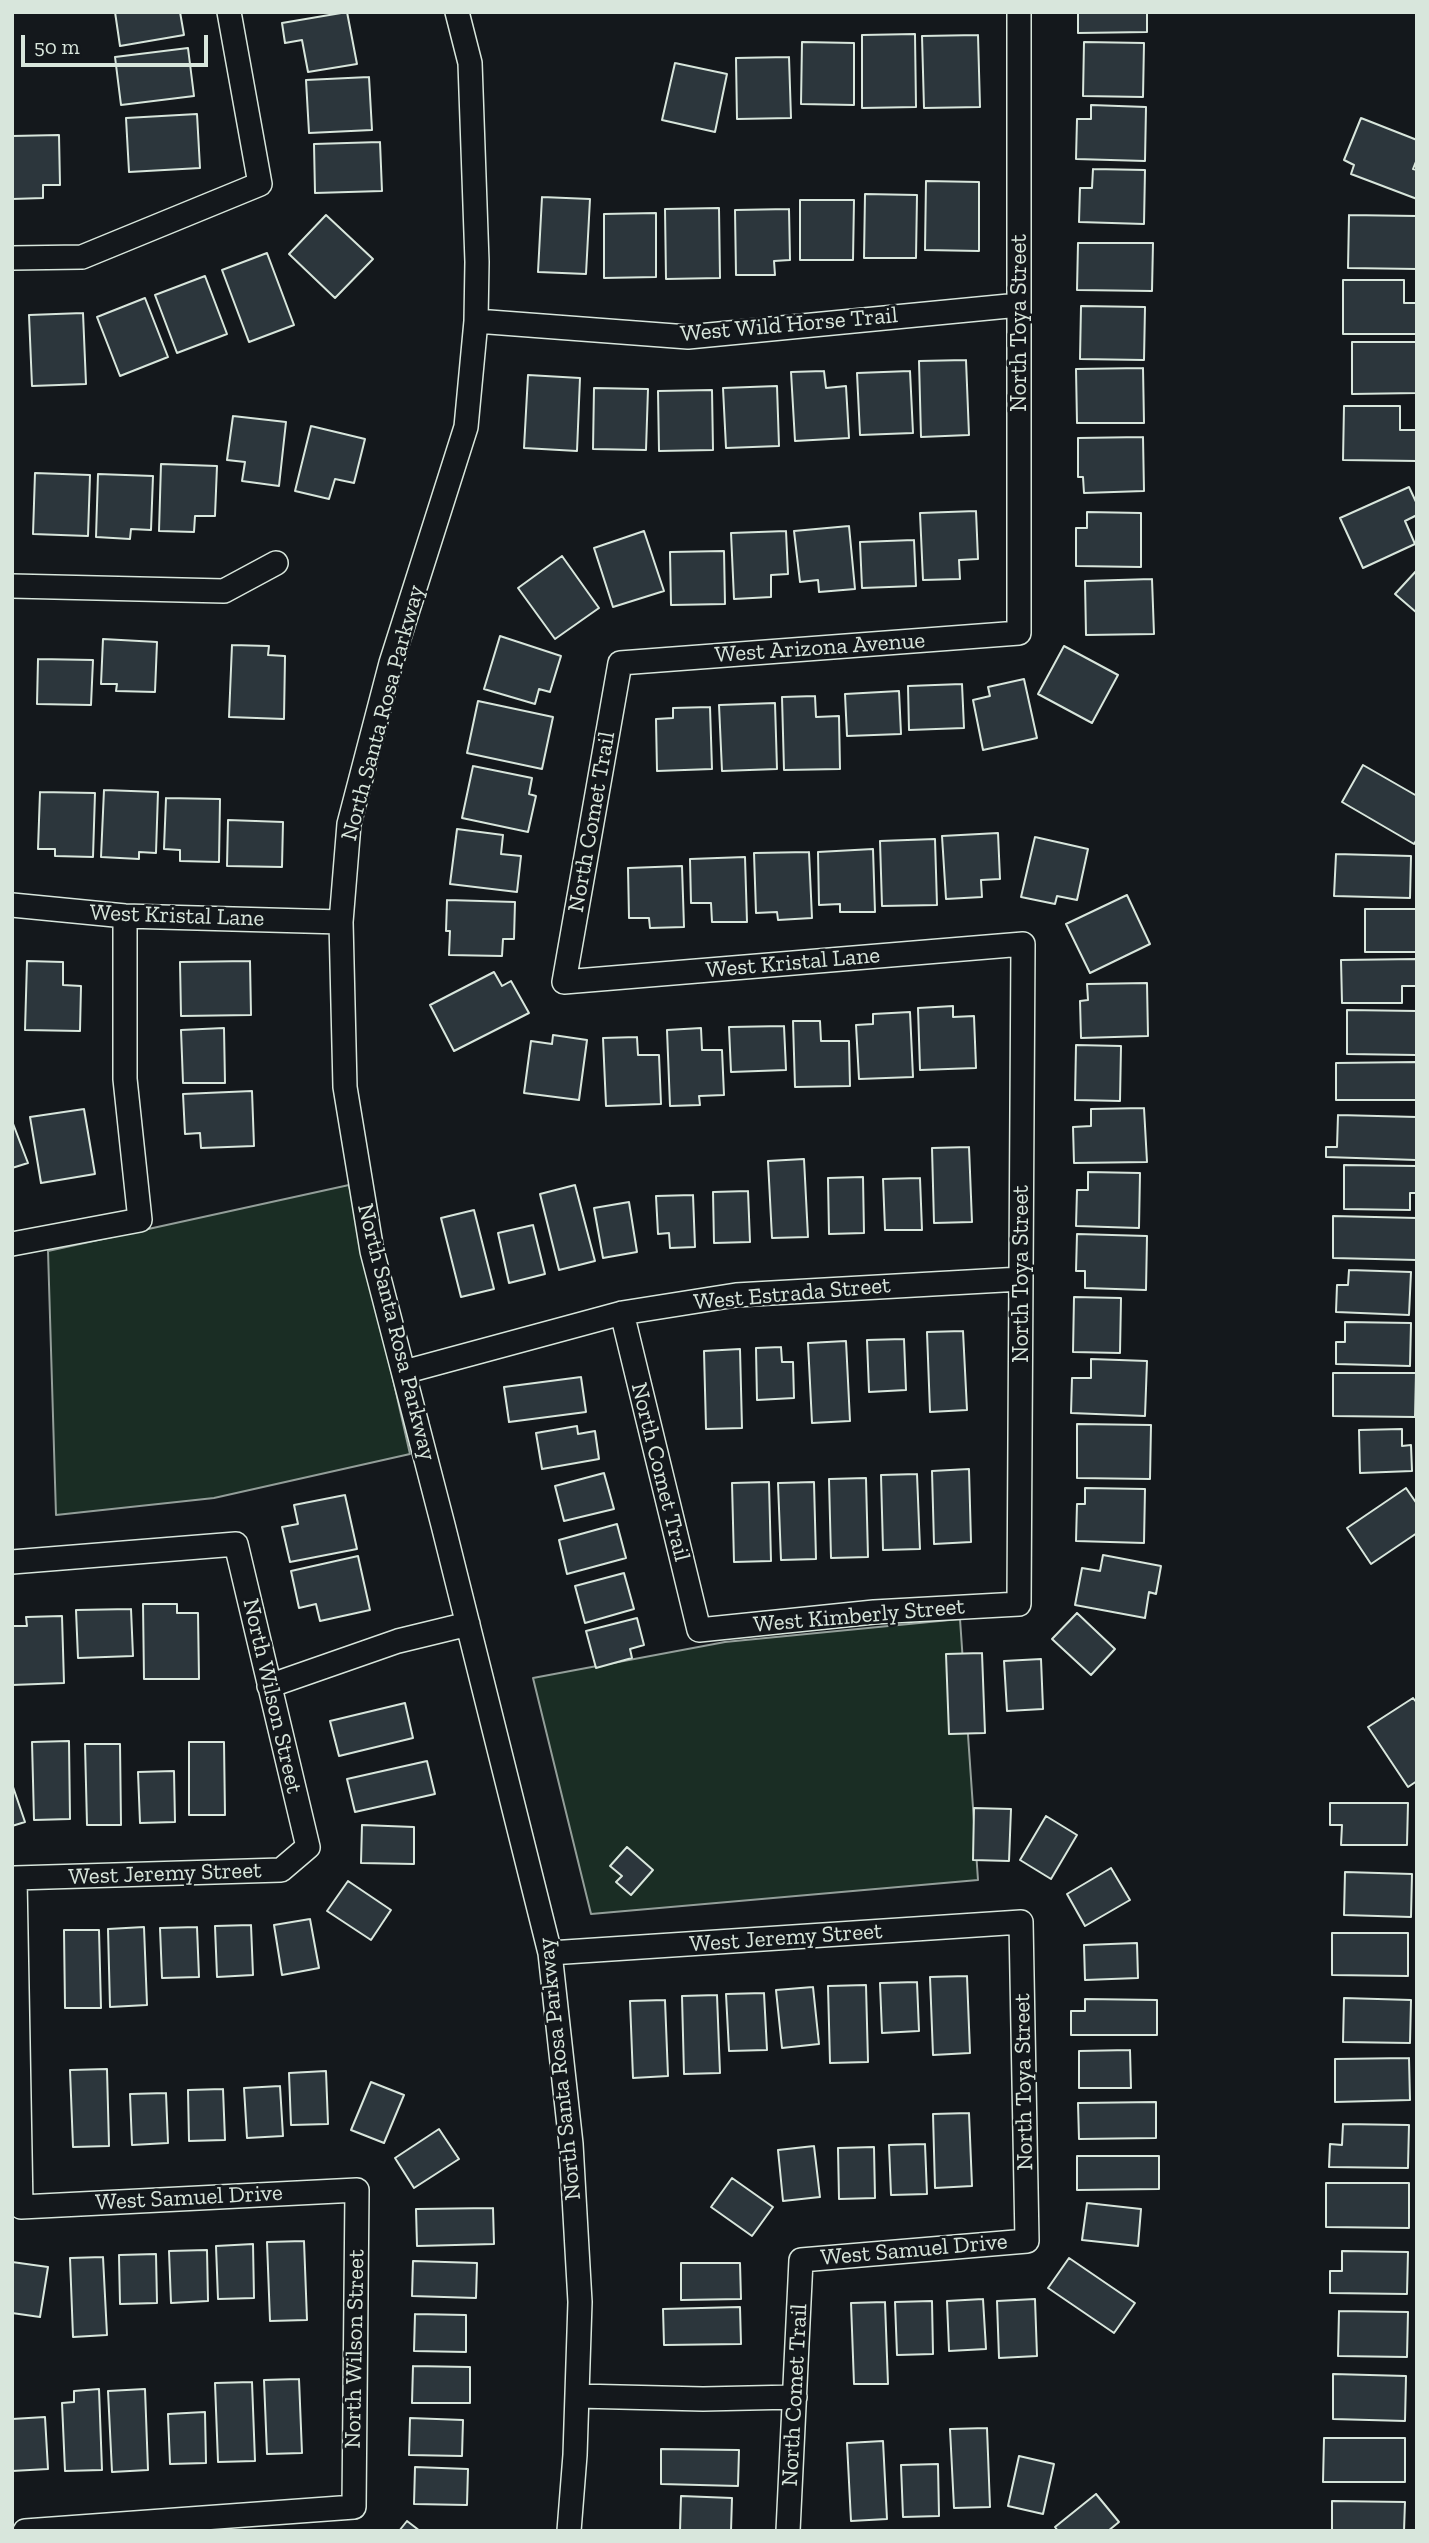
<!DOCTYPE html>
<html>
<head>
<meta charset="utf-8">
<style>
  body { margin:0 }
  #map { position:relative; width:1429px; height:2543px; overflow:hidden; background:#14181c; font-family:"Zilla Slab",serif }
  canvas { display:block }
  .frame { position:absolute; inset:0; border:14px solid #d8e6dc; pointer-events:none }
  .scale { position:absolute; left:21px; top:35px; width:187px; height:32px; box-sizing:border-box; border:4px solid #d8e6dc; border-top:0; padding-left:9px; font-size:21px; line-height:24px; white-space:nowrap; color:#d8e6dc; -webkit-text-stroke:5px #14181c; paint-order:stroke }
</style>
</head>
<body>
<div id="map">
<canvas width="1429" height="2543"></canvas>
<div class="frame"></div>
<div class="scale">50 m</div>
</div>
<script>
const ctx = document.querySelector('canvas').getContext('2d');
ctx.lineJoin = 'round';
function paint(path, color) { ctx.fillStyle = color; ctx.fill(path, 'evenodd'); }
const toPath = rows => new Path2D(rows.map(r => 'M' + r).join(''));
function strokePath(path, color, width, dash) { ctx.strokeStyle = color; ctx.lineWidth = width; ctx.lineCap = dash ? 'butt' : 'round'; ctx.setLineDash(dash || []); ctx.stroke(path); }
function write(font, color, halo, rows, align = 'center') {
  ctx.font = font + ' "Zilla Slab",serif'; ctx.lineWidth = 5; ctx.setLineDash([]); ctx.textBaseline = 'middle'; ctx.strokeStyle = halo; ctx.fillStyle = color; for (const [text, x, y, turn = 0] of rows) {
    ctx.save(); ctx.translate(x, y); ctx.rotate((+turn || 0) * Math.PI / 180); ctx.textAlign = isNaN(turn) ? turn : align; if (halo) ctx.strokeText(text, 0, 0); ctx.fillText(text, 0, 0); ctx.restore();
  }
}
const green = toPath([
  [349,1185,410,1454,214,1498,56,1515,48,1251,349,1185],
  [960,1619,978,1880,591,1914,533,1678,725,1642,960,1619]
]);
paint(green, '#1a2d24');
strokePath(green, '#939e99', 2);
const building = toPath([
  [115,12,180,12,184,35,120,46,115,12],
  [347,12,357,64,308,72,302,40,285,43,282,23,347,12],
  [1078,12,1147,12,1147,32,1078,33,1078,12],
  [915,34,916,107,862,108,862,35,915,34],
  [978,35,980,107,924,108,922,36,978,35],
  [802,42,854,43,854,105,801,104,802,42],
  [1084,42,1144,43,1143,97,1083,96,1084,42],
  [188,48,194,96,121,105,115,57,188,48],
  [789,57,791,118,737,119,736,58,789,57],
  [675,63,727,74,715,132,662,120,675,63],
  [369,77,372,130,309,133,306,80,369,77],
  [1091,105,1146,107,1145,161,1076,159,1077,119,1091,119,1091,105],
  [197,114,200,168,129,172,126,118,197,114],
  [1361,118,1417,140,1417,159,1413,169,1417,170,1417,199,1351,174,1354,165,1344,160,1361,118],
  [59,135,60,185,43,185,43,198,12,199,12,136,59,135],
  [380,142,382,191,315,193,314,144,380,142],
  [1093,169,1145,170,1144,224,1079,222,1080,188,1092,188,1093,169],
  [926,181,979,182,979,251,925,250,926,181],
  [865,194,917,195,916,258,864,258,865,194],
  [542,197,590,199,586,274,538,272,542,197],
  [800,200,854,200,853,260,800,260,800,200],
  [719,208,720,278,666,279,665,209,719,208],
  [789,209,790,260,774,261,775,275,736,275,735,210,789,209],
  [656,213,656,277,604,278,604,214,656,213],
  [326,215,373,259,335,298,289,254,326,215],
  [1349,215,1417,216,1417,269,1348,268,1349,215],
  [1078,243,1153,243,1152,291,1077,290,1078,243],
  [267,253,294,325,249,342,222,270,267,253],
  [205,276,227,334,177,353,155,295,205,276],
  [1343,280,1404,280,1404,303,1417,303,1417,334,1343,334,1343,280],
  [145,298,168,357,120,376,97,317,145,298],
  [1081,306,1145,307,1144,360,1080,359,1081,306],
  [83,313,86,384,32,386,29,315,83,313],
  [1352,342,1417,342,1417,393,1352,394,1352,342],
  [966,360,969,435,921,437,919,361,966,360],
  [1143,368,1144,423,1077,423,1076,369,1143,368],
  [824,371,826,388,846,386,849,438,795,441,791,372,824,371],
  [910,371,913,433,860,435,857,373,910,371],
  [528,375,580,378,577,451,524,448,528,375],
  [777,386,779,446,726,448,723,388,777,386],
  [594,388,648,389,646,450,593,449,594,388],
  [712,390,713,450,659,451,658,391,712,390],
  [1344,406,1400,406,1400,430,1417,430,1417,461,1343,460,1344,406],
  [233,416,286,422,279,486,242,481,245,462,227,460,233,416],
  [311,426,365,439,354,483,335,479,329,499,295,491,311,426],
  [1143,437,1144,491,1084,493,1083,477,1078,477,1078,438,1143,437],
  [161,464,217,466,215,516,195,516,194,532,159,531,161,464],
  [35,473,90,475,88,536,33,534,35,473],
  [98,474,153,476,151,530,131,529,130,539,96,537,98,474],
  [1409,487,1417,504,1417,515,1405,521,1415,544,1363,568,1340,518,1409,487],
  [976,511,978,559,959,560,960,579,923,580,920,513,976,511],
  [1087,512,1141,513,1141,567,1076,566,1076,528,1087,528,1087,512],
  [849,526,855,589,819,592,818,580,800,582,794,531,849,526],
  [644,531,664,591,613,607,594,548,644,531],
  [786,531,788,574,771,575,771,597,734,599,731,533,786,531],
  [914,540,916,586,862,588,860,542,914,540],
  [724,551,725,604,671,605,670,552,724,551],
  [562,556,599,608,555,639,518,588,562,556],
  [1417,570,1417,613,1395,594,1417,570],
  [1152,579,1154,634,1086,635,1085,581,1152,579],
  [500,636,561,656,550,692,539,689,535,704,484,689,500,636],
  [103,639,157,642,155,692,116,691,117,684,101,684,103,639],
  [232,645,269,646,268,655,285,656,284,719,229,717,232,645],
  [1064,646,1118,675,1092,723,1038,694,1064,646],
  [38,659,93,660,91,705,37,704,38,659],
  [1024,679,1037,738,983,750,973,700,990,696,988,687,1024,679],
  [962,684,964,728,909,730,908,686,962,684],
  [899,691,901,734,847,736,845,694,899,691],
  [815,696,816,717,839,716,840,769,784,770,782,697,815,696],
  [478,701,553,717,542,769,467,753,478,701],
  [775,703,777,769,722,771,719,705,775,703],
  [710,707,712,769,657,771,656,719,673,718,673,708,710,707],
  [1363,765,1417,796,1417,839,1414,844,1342,802,1363,765],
  [473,766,532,778,529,794,536,796,528,832,462,818,473,766],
  [104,790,158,792,156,853,139,852,139,859,101,857,104,790],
  [40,792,95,793,93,857,55,856,55,849,38,849,40,792],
  [166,798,220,799,219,862,180,861,180,850,164,849,166,798],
  [228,820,283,822,282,867,227,866,228,820],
  [457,829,503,835,501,854,521,856,517,892,450,884,457,829],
  [998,833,1000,879,981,880,982,897,946,899,942,836,998,833],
  [1035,837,1088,849,1077,900,1057,896,1055,904,1021,897,1035,837],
  [935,839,937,905,882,906,880,841,935,839],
  [873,849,875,912,840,912,840,904,819,905,818,852,873,849],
  [809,852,812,918,778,920,777,912,756,913,754,853,809,852],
  [1336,854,1411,856,1410,898,1334,896,1336,854],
  [745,857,747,922,712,922,711,903,691,903,690,859,745,857],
  [682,866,684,927,650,928,649,918,629,918,628,868,682,866],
  [1127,895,1150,944,1090,973,1066,924,1127,895],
  [447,900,515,902,514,939,503,939,502,956,449,955,450,931,446,931,447,900],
  [1365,909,1417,909,1417,952,1365,952,1365,909],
  [1417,959,1417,986,1402,986,1402,1003,1342,1003,1341,960,1417,959],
  [27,961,63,962,63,985,81,986,80,1031,25,1030,27,961],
  [250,961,251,1015,181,1016,180,962,250,961],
  [494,972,502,986,511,981,529,1013,454,1051,430,1005,494,972],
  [1147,983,1148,1036,1081,1038,1080,1001,1088,1000,1087,984,1147,983],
  [953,1006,953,1017,974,1016,976,1068,920,1070,918,1008,953,1006],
  [1347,1010,1417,1011,1416,1055,1347,1054,1347,1010],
  [910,1012,913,1077,859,1079,856,1025,873,1024,873,1014,910,1012],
  [793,1021,820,1021,821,1041,849,1041,850,1086,795,1087,793,1021],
  [784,1026,786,1070,731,1072,729,1027,784,1026],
  [224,1028,225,1083,183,1083,181,1030,224,1028],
  [701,1028,702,1050,722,1050,724,1095,699,1096,700,1105,670,1106,667,1030,701,1028],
  [553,1035,587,1040,579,1100,524,1093,531,1041,552,1044,553,1035],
  [637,1037,638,1055,659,1055,661,1104,606,1106,603,1038,637,1037],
  [1076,1045,1121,1046,1120,1101,1075,1100,1076,1045],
  [1417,1062,1417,1100,1336,1100,1336,1063,1417,1062],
  [252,1091,254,1146,201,1148,200,1133,185,1134,183,1094,252,1091],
  [1144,1108,1147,1162,1074,1163,1073,1127,1091,1126,1091,1109,1144,1108],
  [84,1109,95,1174,41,1183,30,1117,84,1109],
  [1338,1115,1417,1117,1416,1160,1326,1157,1326,1147,1337,1147,1338,1115],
  [12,1121,28,1163,12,1168,12,1121],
  [969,1147,972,1222,934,1223,932,1148,969,1147],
  [804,1159,808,1237,772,1238,768,1161,804,1159],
  [1344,1165,1417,1166,1417,1193,1410,1193,1410,1210,1344,1209,1344,1165],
  [1088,1172,1140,1173,1139,1228,1076,1226,1077,1190,1088,1190,1088,1172],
  [863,1177,864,1233,829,1234,828,1178,863,1177],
  [920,1178,922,1230,885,1230,883,1179,920,1178],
  [575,1185,595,1261,559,1270,540,1194,575,1185],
  [748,1191,750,1242,714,1243,713,1192,748,1191],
  [693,1195,695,1247,670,1248,669,1233,658,1234,656,1196,693,1195],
  [629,1202,637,1252,603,1258,594,1208,629,1202],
  [474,1210,494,1289,461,1297,441,1218,474,1210],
  [1333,1216,1417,1218,1417,1260,1333,1258,1333,1216],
  [533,1225,545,1274,509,1283,498,1233,533,1225],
  [1077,1234,1147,1236,1146,1290,1085,1288,1085,1271,1076,1271,1077,1234],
  [1349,1270,1411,1272,1409,1315,1336,1312,1337,1285,1348,1285,1349,1270],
  [1074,1297,1121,1298,1120,1353,1073,1352,1074,1297],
  [1345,1322,1411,1323,1410,1366,1336,1364,1336,1342,1345,1342,1345,1322],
  [963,1331,967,1410,930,1412,927,1332,963,1331],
  [904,1339,906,1390,869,1392,867,1340,904,1339],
  [846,1341,850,1421,812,1423,808,1343,846,1341],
  [781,1347,782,1362,793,1362,794,1398,757,1400,756,1348,781,1347],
  [740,1349,742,1428,706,1429,704,1351,740,1349],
  [1091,1359,1147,1361,1145,1416,1071,1413,1072,1378,1091,1378,1091,1359],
  [1333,1373,1416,1373,1415,1417,1333,1416,1333,1373],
  [581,1377,586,1412,509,1422,504,1387,581,1377],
  [1077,1424,1151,1425,1150,1479,1077,1478,1077,1424],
  [577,1426,578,1434,595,1431,599,1459,542,1469,536,1433,577,1426],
  [1402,1429,1402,1446,1411,1445,1412,1471,1360,1473,1359,1430,1402,1429],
  [969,1469,971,1542,934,1544,932,1471,969,1469],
  [604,1473,614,1509,564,1521,555,1486,604,1473],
  [917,1474,920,1549,883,1550,881,1475,917,1474],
  [866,1478,868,1557,831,1558,829,1479,866,1478],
  [769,1482,771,1561,734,1562,732,1483,769,1482],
  [814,1482,816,1559,781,1560,778,1483,814,1482],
  [1085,1488,1145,1489,1144,1543,1076,1541,1077,1504,1085,1504,1085,1488],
  [1406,1488,1417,1504,1417,1533,1371,1564,1347,1528,1406,1488],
  [345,1495,357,1549,290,1562,282,1527,298,1524,294,1505,345,1495],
  [617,1524,626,1558,567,1574,559,1540,617,1524],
  [1103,1555,1161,1566,1156,1594,1149,1592,1145,1618,1075,1605,1082,1568,1100,1571,1103,1555],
  [358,1556,370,1610,320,1621,316,1604,299,1608,291,1571,358,1556],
  [624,1573,634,1609,585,1623,575,1586,624,1573],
  [143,1604,177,1604,177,1613,198,1613,199,1679,144,1679,143,1604],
  [131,1609,133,1656,78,1658,76,1610,131,1609],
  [1077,1613,1115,1649,1091,1675,1052,1639,1077,1613],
  [62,1616,64,1683,12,1685,12,1626,27,1626,26,1617,62,1616],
  [637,1618,644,1645,630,1649,632,1658,596,1668,586,1631,637,1618],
  [982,1653,985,1733,949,1734,946,1654,982,1653],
  [1041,1659,1043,1709,1007,1711,1004,1661,1041,1659],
  [1413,1698,1417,1703,1417,1781,1408,1787,1368,1727,1413,1698],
  [405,1703,413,1738,339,1756,330,1721,405,1703],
  [69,1741,70,1819,34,1820,32,1742,69,1741],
  [189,1742,224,1742,225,1815,189,1815,189,1742],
  [85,1744,120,1744,121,1825,87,1825,85,1744],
  [427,1761,435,1794,355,1812,347,1779,427,1761],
  [174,1771,175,1822,140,1823,138,1772,174,1771],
  [12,1784,25,1822,12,1826,12,1784],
  [1330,1803,1408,1803,1407,1845,1341,1845,1342,1825,1330,1825,1330,1803],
  [974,1808,1011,1809,1009,1861,973,1860,974,1808],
  [1046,1816,1077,1835,1051,1879,1020,1860,1046,1816],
  [362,1825,414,1827,414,1864,361,1863,362,1825],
  [627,1847,653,1870,631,1895,616,1882,622,1876,610,1866,627,1847],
  [1111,1868,1130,1900,1085,1926,1067,1894,1111,1868],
  [1345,1872,1412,1874,1411,1917,1344,1915,1345,1872],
  [348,1881,391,1910,371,1940,327,1911,348,1881],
  [310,1919,319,1968,282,1975,274,1925,310,1919],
  [251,1925,253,1975,217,1977,215,1926,251,1925],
  [144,1927,147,2005,110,2007,108,1929,144,1927],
  [197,1927,199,1977,162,1978,160,1928,197,1927],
  [64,1930,99,1930,101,2008,65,2008,64,1930],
  [1332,1933,1408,1933,1408,1976,1332,1975,1332,1933],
  [1137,1943,1138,1978,1085,1980,1084,1945,1137,1943],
  [967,1976,970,2053,933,2055,930,1977,967,1976],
  [917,1982,919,2031,882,2033,880,1983,917,1982],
  [866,1985,868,2062,830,2063,828,1986,866,1985],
  [813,1987,819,2044,782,2048,776,1990,813,1987],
  [764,1993,767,2050,729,2051,726,1994,764,1993],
  [717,1995,720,2073,684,2074,682,1996,717,1995],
  [1344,1998,1411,2000,1410,2043,1343,2042,1344,1998],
  [1085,1999,1157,2000,1157,2035,1071,2035,1071,2011,1085,2011,1085,1999],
  [665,2000,668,2076,633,2078,630,2001,665,2000],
  [1130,2050,1131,2088,1079,2088,1079,2051,1130,2050],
  [1409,2058,1410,2100,1335,2102,1335,2059,1409,2058],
  [107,2069,109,2146,73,2147,70,2070,107,2069],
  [326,2071,328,2124,291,2125,289,2073,326,2071],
  [371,2082,404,2095,384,2143,351,2130,371,2082],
  [280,2086,283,2136,247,2138,244,2088,280,2086],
  [223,2089,225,2140,189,2141,188,2090,223,2089],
  [166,2093,168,2143,132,2145,130,2094,166,2093],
  [1156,2102,1156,2138,1079,2139,1078,2103,1156,2102],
  [969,2113,972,2186,935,2188,933,2114,969,2113],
  [1343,2124,1409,2125,1408,2168,1329,2167,1330,2144,1342,2145,1343,2124],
  [439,2129,459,2159,414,2188,395,2158,439,2129],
  [925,2144,927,2194,891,2195,889,2145,925,2144],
  [814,2146,820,2197,783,2201,778,2150,814,2146],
  [874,2147,875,2198,839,2199,838,2148,874,2147],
  [1077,2156,1159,2156,1159,2189,1077,2190,1077,2156],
  [732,2178,773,2207,752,2236,711,2207,732,2178],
  [1326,2183,1409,2183,1409,2228,1326,2227,1326,2183],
  [1087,2203,1141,2209,1138,2246,1082,2240,1087,2203],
  [493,2208,494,2244,417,2246,416,2209,493,2208],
  [304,2241,307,2320,270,2321,267,2242,304,2241],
  [253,2244,254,2298,218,2299,216,2246,253,2244],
  [207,2250,208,2301,171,2303,169,2251,207,2250],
  [1342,2251,1408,2252,1407,2294,1330,2293,1330,2271,1342,2271,1342,2251],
  [156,2254,157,2303,120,2304,119,2255,156,2254],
  [103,2257,107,2335,73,2337,70,2258,103,2257],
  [1069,2258,1135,2303,1114,2333,1048,2288,1069,2258],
  [413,2261,477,2263,476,2298,412,2296,413,2261],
  [12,2262,48,2267,40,2317,12,2313,12,2262],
  [681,2263,740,2263,741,2299,681,2300,681,2263],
  [983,2299,986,2349,949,2351,947,2301,983,2299],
  [1035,2299,1037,2356,999,2358,997,2301,1035,2299],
  [932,2301,933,2354,897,2355,895,2302,932,2301],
  [885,2302,888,2384,854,2384,851,2303,885,2302],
  [740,2307,741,2344,664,2345,663,2309,740,2307],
  [1339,2311,1408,2312,1407,2357,1338,2356,1339,2311],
  [415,2314,466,2315,466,2352,414,2351,415,2314],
  [413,2366,470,2367,470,2403,412,2403,413,2366],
  [1333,2374,1406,2376,1405,2421,1333,2419,1333,2374],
  [299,2379,302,2453,267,2454,264,2380,299,2379],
  [252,2382,255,2461,218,2462,215,2383,252,2382],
  [99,2389,102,2470,65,2471,62,2403,74,2402,74,2391,99,2389],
  [145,2389,148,2470,112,2472,108,2391,145,2389],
  [205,2412,206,2463,170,2464,168,2414,205,2412],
  [45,2417,48,2469,12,2471,12,2419,45,2417],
  [410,2418,463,2420,462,2456,409,2455,410,2418],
  [987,2428,990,2507,954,2508,950,2429,987,2428],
  [1324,2438,1405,2438,1405,2482,1323,2482,1324,2438],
  [883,2441,887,2519,851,2521,847,2443,883,2441],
  [661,2449,739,2450,738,2486,661,2484,661,2449],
  [1019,2456,1054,2464,1043,2514,1008,2506,1019,2456],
  [938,2464,939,2516,903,2517,901,2465,938,2464],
  [415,2467,468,2469,467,2505,414,2504,415,2467],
  [1096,2494,1119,2522,1108,2531,1058,2531,1055,2527,1096,2494],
  [681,2496,732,2498,731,2531,680,2531,681,2496],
  [1332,2501,1405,2502,1404,2531,1332,2531,1332,2501],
  [407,2521,420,2531,399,2531,407,2521]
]);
paint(building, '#2c363c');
strokePath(building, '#d8e6dc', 2);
const minor = toPath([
  [457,12,470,63,477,262,476,321,466,427,391,663,349,824,341,922,345,1087,372,1251,443,1525,550,1953,571,2144,580,2302,575,2455,569,2531],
  [12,258,82,257,260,184,229,12],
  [476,321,688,337,1019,305],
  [12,586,224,591,276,563],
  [12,905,125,916,341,922],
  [12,1244,140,1220,125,1079,125,916],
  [622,1313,699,1630,874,1612,1019,1604,1023,944,564,982,620,663,1019,633,1019,12],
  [404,1372,622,1313,736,1295,1021,1279],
  [12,1562,236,1544,308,1847,281,1870,15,1878,21,2207,357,2190,354,2507,25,2531],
  [269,1686,398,1641,468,1624],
  [550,1953,1021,1922,1027,2241,801,2260,788,2531],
  [578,2396,703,2399,795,2397]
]);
strokePath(minor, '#d8e6dc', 26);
strokePath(minor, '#14181c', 23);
write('23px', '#d8e6dc', '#14181c', [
  ["North Toya Street",1019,323,-90],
  ["West Wild Horse Trail",789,325,-5],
  ["West Arizona Avenue",820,648,-4],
  ["North Santa Rosa Parkway",383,713,-75],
  ["North Comet Trail",592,822,-80],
  ["West Kristal Lane",177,916,2],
  ["West Kristal Lane",793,963,-5],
  ["North Toya Street",1021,1274,-90],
  ["West Estrada Street",792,1294,-5],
  ["North Santa Rosa Parkway",396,1332,76],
  ["North Comet Trail",660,1472,76],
  ["West Kimberly Street",859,1616,-5],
  ["North Wilson Street",272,1696,77],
  ["West Jeremy Street",165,1874,-2],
  ["West Jeremy Street",786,1938,-4],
  ["North Santa Rosa Parkway",560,2069,-96],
  ["North Toya Street",1024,2082,-91],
  ["West Samuel Drive",189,2198,-3],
  ["West Samuel Drive",914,2250,-5],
  ["North Wilson Street",355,2349,-89],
  ["North Comet Trail",795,2395,-87]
]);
</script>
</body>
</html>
